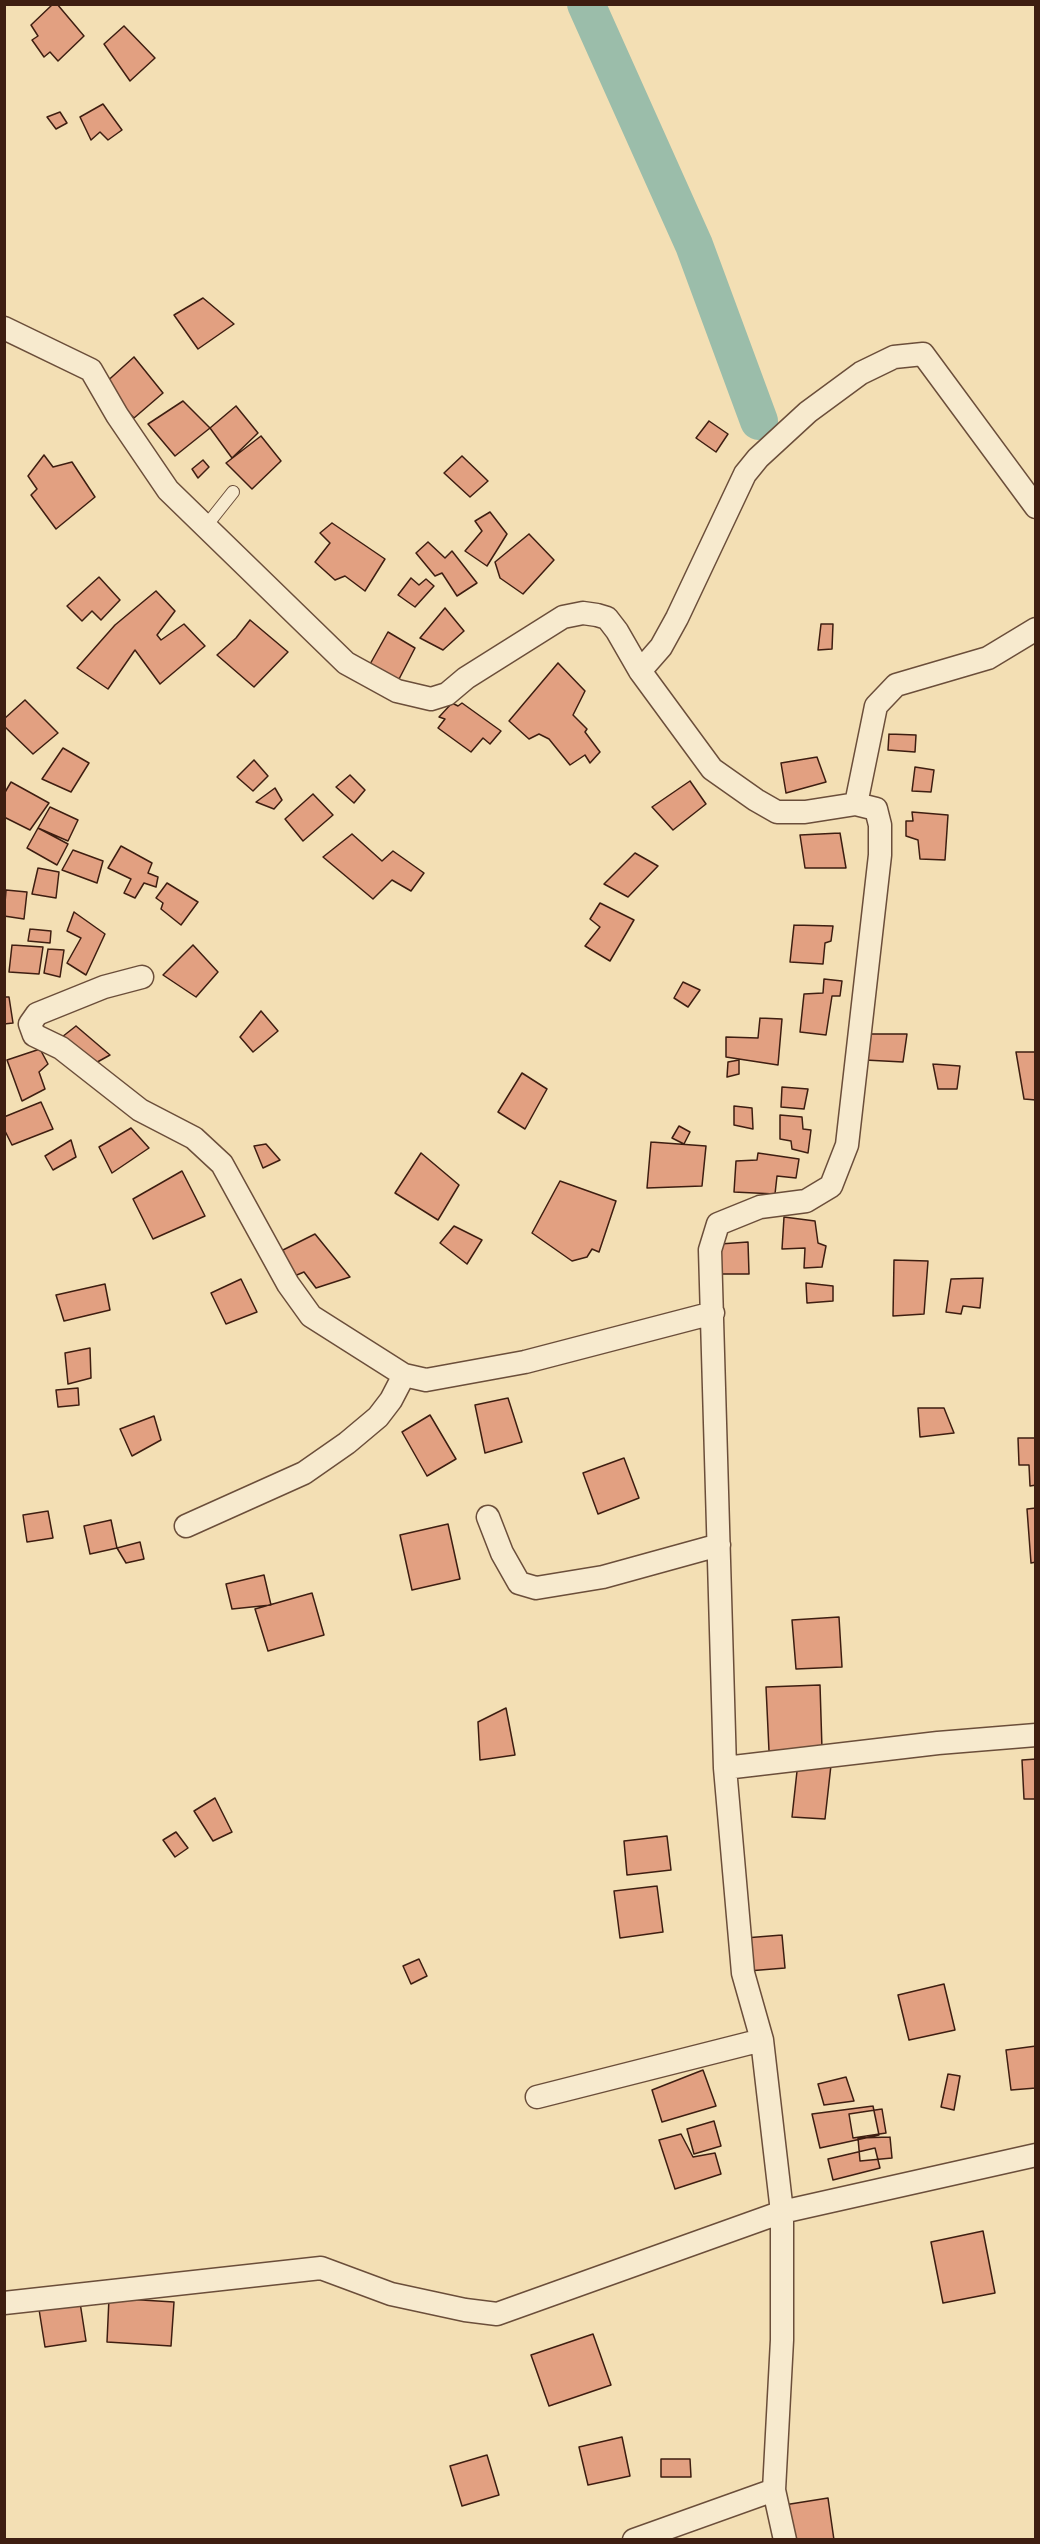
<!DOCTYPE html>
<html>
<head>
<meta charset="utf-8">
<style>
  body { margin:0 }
  #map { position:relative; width:1040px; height:2544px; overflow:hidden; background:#f3dfb4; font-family:Alegreya,serif }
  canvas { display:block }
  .frame { position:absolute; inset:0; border:6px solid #3e1e11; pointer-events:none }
</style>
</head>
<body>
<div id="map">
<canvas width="1040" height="2544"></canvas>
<div class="frame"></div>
</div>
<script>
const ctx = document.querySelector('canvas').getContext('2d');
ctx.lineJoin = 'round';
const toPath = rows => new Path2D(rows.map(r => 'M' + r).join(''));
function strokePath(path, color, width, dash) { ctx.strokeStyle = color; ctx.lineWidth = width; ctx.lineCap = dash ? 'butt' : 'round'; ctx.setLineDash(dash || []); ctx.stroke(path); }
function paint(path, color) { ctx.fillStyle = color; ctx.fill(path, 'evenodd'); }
strokePath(toPath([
  [586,4,694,245,759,421]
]), '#9bbdaa', 38);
const building = toPath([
  [53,4,57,4,84,36,58,61,50,52,44,57,32,40,38,36,31,25,53,4],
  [124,26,155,58,130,81,104,44,124,26],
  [103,104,122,130,108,140,100,132,91,140,80,117,103,104],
  [60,112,67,123,56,129,47,117,60,112],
  [203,298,234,324,198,349,174,315,203,298],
  [134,357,163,393,134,418,103,385,134,357],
  [183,401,210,428,175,456,148,424,183,401],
  [236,406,258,433,232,458,210,428,236,406],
  [709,421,728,434,716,452,696,438,709,421],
  [261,436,281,461,252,489,226,463,261,436],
  [44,455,53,467,72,462,95,497,56,529,31,495,37,489,28,476,44,455],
  [462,456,488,481,470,497,444,473,462,456],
  [203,460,209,467,198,478,192,469,203,460],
  [490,512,507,534,487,566,465,551,482,531,475,521,490,512],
  [332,523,385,559,365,591,345,576,335,580,315,562,330,543,320,533,332,523],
  [529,534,554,560,523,594,500,578,495,562,529,534],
  [428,542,445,558,452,551,477,583,457,596,442,573,435,576,416,553,428,542],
  [99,577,120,600,101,620,92,611,82,621,67,606,99,577],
  [411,578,419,585,426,579,434,586,415,607,398,595,411,578],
  [156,591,175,611,157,635,161,640,184,624,205,646,160,684,135,650,108,689,77,668,115,625,156,591],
  [445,608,464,631,443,650,420,638,445,608],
  [250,620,288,652,254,687,217,655,236,638,250,620],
  [821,624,833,624,832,649,818,650,821,624],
  [388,632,415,648,397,683,369,666,388,632],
  [558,663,585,691,573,715,587,729,585,732,600,752,590,763,585,755,570,765,549,739,539,734,529,739,509,721,558,663],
  [25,700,58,733,33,754,4,726,4,719,25,700],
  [452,703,458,706,462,703,501,731,490,744,483,738,471,752,438,728,445,719,439,717,452,703],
  [889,734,916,735,915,752,888,750,889,734],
  [63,748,89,763,71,792,42,779,63,748],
  [817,757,826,782,786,793,781,763,817,757],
  [254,760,268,776,253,791,237,777,254,760],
  [915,767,934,770,931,792,912,791,915,767],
  [350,775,365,790,354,803,336,787,350,775],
  [690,781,706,804,673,830,652,807,690,781],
  [11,782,49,803,30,830,4,817,4,794,11,782],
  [275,788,282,800,274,809,256,802,275,788],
  [313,794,333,815,303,841,285,819,313,794],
  [50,807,78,820,68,841,38,828,50,807],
  [912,812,948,815,945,860,920,859,918,840,906,836,906,821,913,821,912,812],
  [38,828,68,844,57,865,27,848,38,828],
  [840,833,846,868,805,868,800,835,840,833],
  [352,834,382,861,393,851,424,873,411,891,392,880,373,899,323,857,352,834],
  [121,846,152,863,148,873,158,877,156,887,144,883,135,898,124,893,131,879,108,868,121,846],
  [73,850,103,861,97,883,62,870,73,850],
  [635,853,658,866,628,897,604,884,635,853],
  [38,868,59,872,56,898,32,894,38,868],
  [167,883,198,902,181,925,161,909,163,903,156,898,167,883],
  [6,890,27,892,24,919,4,916,6,890],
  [600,903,634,920,610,961,585,946,600,927,590,919,600,903],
  [74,912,105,934,86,975,67,963,81,938,67,931,74,912],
  [794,925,833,926,831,941,825,943,823,964,790,962,794,925],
  [30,929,51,931,50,943,28,941,30,929],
  [12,945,43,947,39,974,9,972,12,945],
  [193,945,218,972,196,997,163,975,193,945],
  [48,949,64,950,60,977,44,973,48,949],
  [824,979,842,981,840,996,832,996,826,1035,800,1032,804,994,823,993,824,979],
  [683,982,700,990,688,1007,674,998,683,982],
  [4,997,9,997,13,1023,4,1024,4,997],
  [261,1011,278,1031,253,1052,240,1037,261,1011],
  [760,1018,782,1019,778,1065,726,1057,726,1037,758,1038,760,1018],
  [76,1026,110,1055,92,1065,62,1037,76,1026],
  [870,1034,907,1034,903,1062,865,1060,870,1034],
  [40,1049,48,1064,39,1072,45,1089,22,1101,7,1060,40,1049],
  [1016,1052,1036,1052,1036,1100,1024,1099,1016,1052],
  [739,1060,739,1074,727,1077,728,1062,739,1060],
  [933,1064,960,1066,957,1089,938,1089,933,1064],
  [522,1073,547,1089,525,1129,498,1112,522,1073],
  [782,1087,808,1089,804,1109,781,1107,782,1087],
  [41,1102,53,1129,12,1145,4,1129,4,1117,41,1102],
  [734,1106,752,1108,753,1129,734,1125,734,1106],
  [780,1115,802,1117,803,1129,811,1130,808,1153,792,1149,791,1141,780,1139,780,1115],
  [679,1126,690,1132,684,1144,672,1138,679,1126],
  [131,1128,149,1148,112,1173,99,1147,131,1128],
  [71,1140,76,1157,53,1170,45,1156,71,1140],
  [651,1142,706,1146,702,1186,647,1188,651,1142],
  [266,1144,280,1160,263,1168,254,1146,266,1144],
  [421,1153,459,1185,438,1220,395,1193,421,1153],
  [758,1153,799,1159,796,1178,777,1176,775,1194,734,1192,736,1161,757,1160,758,1153],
  [182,1171,205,1216,153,1239,133,1199,182,1171],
  [560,1181,616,1201,599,1252,592,1249,587,1257,572,1261,532,1233,560,1181],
  [784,1217,815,1221,818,1243,826,1246,822,1267,804,1268,805,1248,782,1249,784,1217],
  [454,1226,482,1240,467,1264,440,1243,454,1226],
  [315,1234,350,1277,316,1288,304,1272,292,1277,283,1250,315,1234],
  [748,1242,749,1274,721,1274,720,1244,748,1242],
  [894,1260,928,1261,924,1314,893,1316,894,1260],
  [983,1278,980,1308,963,1306,961,1314,946,1312,951,1279,983,1278],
  [241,1279,257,1312,226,1324,211,1293,241,1279],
  [806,1283,833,1286,833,1301,807,1303,806,1283],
  [105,1284,110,1310,64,1321,56,1295,105,1284],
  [90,1348,91,1378,68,1384,65,1353,90,1348],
  [78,1388,79,1405,58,1407,56,1390,78,1388],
  [508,1398,522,1442,485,1453,475,1405,508,1398],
  [918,1408,944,1408,954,1433,920,1437,918,1408],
  [430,1415,456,1459,427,1476,402,1432,430,1415],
  [154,1416,161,1440,132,1456,120,1429,154,1416],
  [1018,1438,1036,1438,1036,1485,1030,1486,1029,1465,1019,1465,1018,1438],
  [624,1458,639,1498,598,1514,583,1473,624,1458],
  [1036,1508,1036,1562,1031,1563,1027,1509,1036,1508],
  [48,1511,53,1538,27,1542,23,1515,48,1511],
  [111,1520,117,1548,90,1554,84,1526,111,1520],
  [448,1524,460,1579,412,1590,400,1535,448,1524],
  [140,1542,144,1559,126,1563,117,1548,140,1542],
  [264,1575,271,1605,232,1609,226,1584,264,1575],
  [312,1593,324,1635,268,1651,255,1609,312,1593],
  [839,1617,842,1667,796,1669,792,1620,839,1617],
  [820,1685,822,1749,769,1751,766,1687,820,1685],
  [506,1708,515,1755,480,1760,478,1722,506,1708],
  [1036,1759,1036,1799,1024,1799,1022,1760,1036,1759],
  [798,1762,831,1765,825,1819,792,1817,798,1762],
  [215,1798,232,1832,213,1841,194,1811,215,1798],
  [176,1832,188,1848,175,1857,163,1840,176,1832],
  [667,1836,671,1870,627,1875,624,1841,667,1836],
  [657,1886,663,1932,620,1938,614,1891,657,1886],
  [782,1935,785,1968,748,1971,745,1938,782,1935],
  [419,1959,427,1976,411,1984,403,1966,419,1959],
  [944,1984,955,2030,909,2040,898,1995,944,1984],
  [1036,2046,1036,2088,1011,2090,1006,2050,1036,2046],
  [703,2070,716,2106,662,2122,652,2090,703,2070],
  [948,2074,960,2076,954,2110,941,2107,948,2074],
  [846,2077,854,2101,824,2105,818,2084,846,2077],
  [873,2106,879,2135,820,2148,812,2114,873,2106],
  [882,2109,886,2133,853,2138,849,2114,882,2109],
  [714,2121,721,2146,694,2154,687,2129,714,2121],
  [681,2134,693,2157,715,2153,721,2174,675,2189,659,2140,681,2134],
  [890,2137,892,2158,860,2161,858,2138,890,2137],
  [875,2148,880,2168,833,2180,828,2159,875,2148],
  [983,2231,995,2293,943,2303,931,2242,983,2231],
  [79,2296,86,2341,45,2347,38,2303,79,2296],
  [109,2298,174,2302,171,2346,107,2342,109,2298],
  [593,2334,611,2385,549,2406,531,2355,593,2334],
  [622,2437,630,2476,588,2485,579,2447,622,2437],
  [487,2455,499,2495,462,2506,450,2466,487,2455],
  [661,2459,690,2459,691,2477,661,2477,661,2459],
  [828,2498,834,2540,790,2540,784,2505,828,2498]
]);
paint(building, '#e2a081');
strokePath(building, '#3e1e11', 1.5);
const service = toPath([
  [206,526,233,492]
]);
const minor = toPath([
  [4,328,91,370,117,415,168,490,346,663,397,691,431,699,447,694,466,678,563,617,583,613,597,615,607,618,617,631,640,671,712,769,756,800,777,812,805,812,856,804,876,809,880,825,880,855,847,1145,831,1186,806,1201,760,1207,718,1224,710,1250,725,1768,743,1973,762,2040,782,2212,782,2340,774,2490,785,2540],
  [640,671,661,647,677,618,745,474,758,458,808,412,861,373,894,357,923,354,1036,507],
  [856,804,876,706,896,685,988,658,1036,629],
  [142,977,104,987,37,1014,30,1024,34,1035,61,1048,140,1110,194,1138,222,1164,288,1284,311,1316,404,1375,426,1380,525,1362,713,1313],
  [488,1517,502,1553,519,1583,536,1588,603,1577,719,1545],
  [186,1526,304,1473,347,1443,378,1417,391,1400,404,1375],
  [725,1768,938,1743,1036,1735],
  [537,2097,762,2040],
  [4,2303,321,2268,391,2294,465,2310,497,2314,782,2212,1036,2155],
  [634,2540,774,2490]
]);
strokePath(service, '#6b4e3a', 14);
strokePath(minor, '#6b4e3a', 25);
strokePath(service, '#f7eace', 12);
strokePath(minor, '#f7eace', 22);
</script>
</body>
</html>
